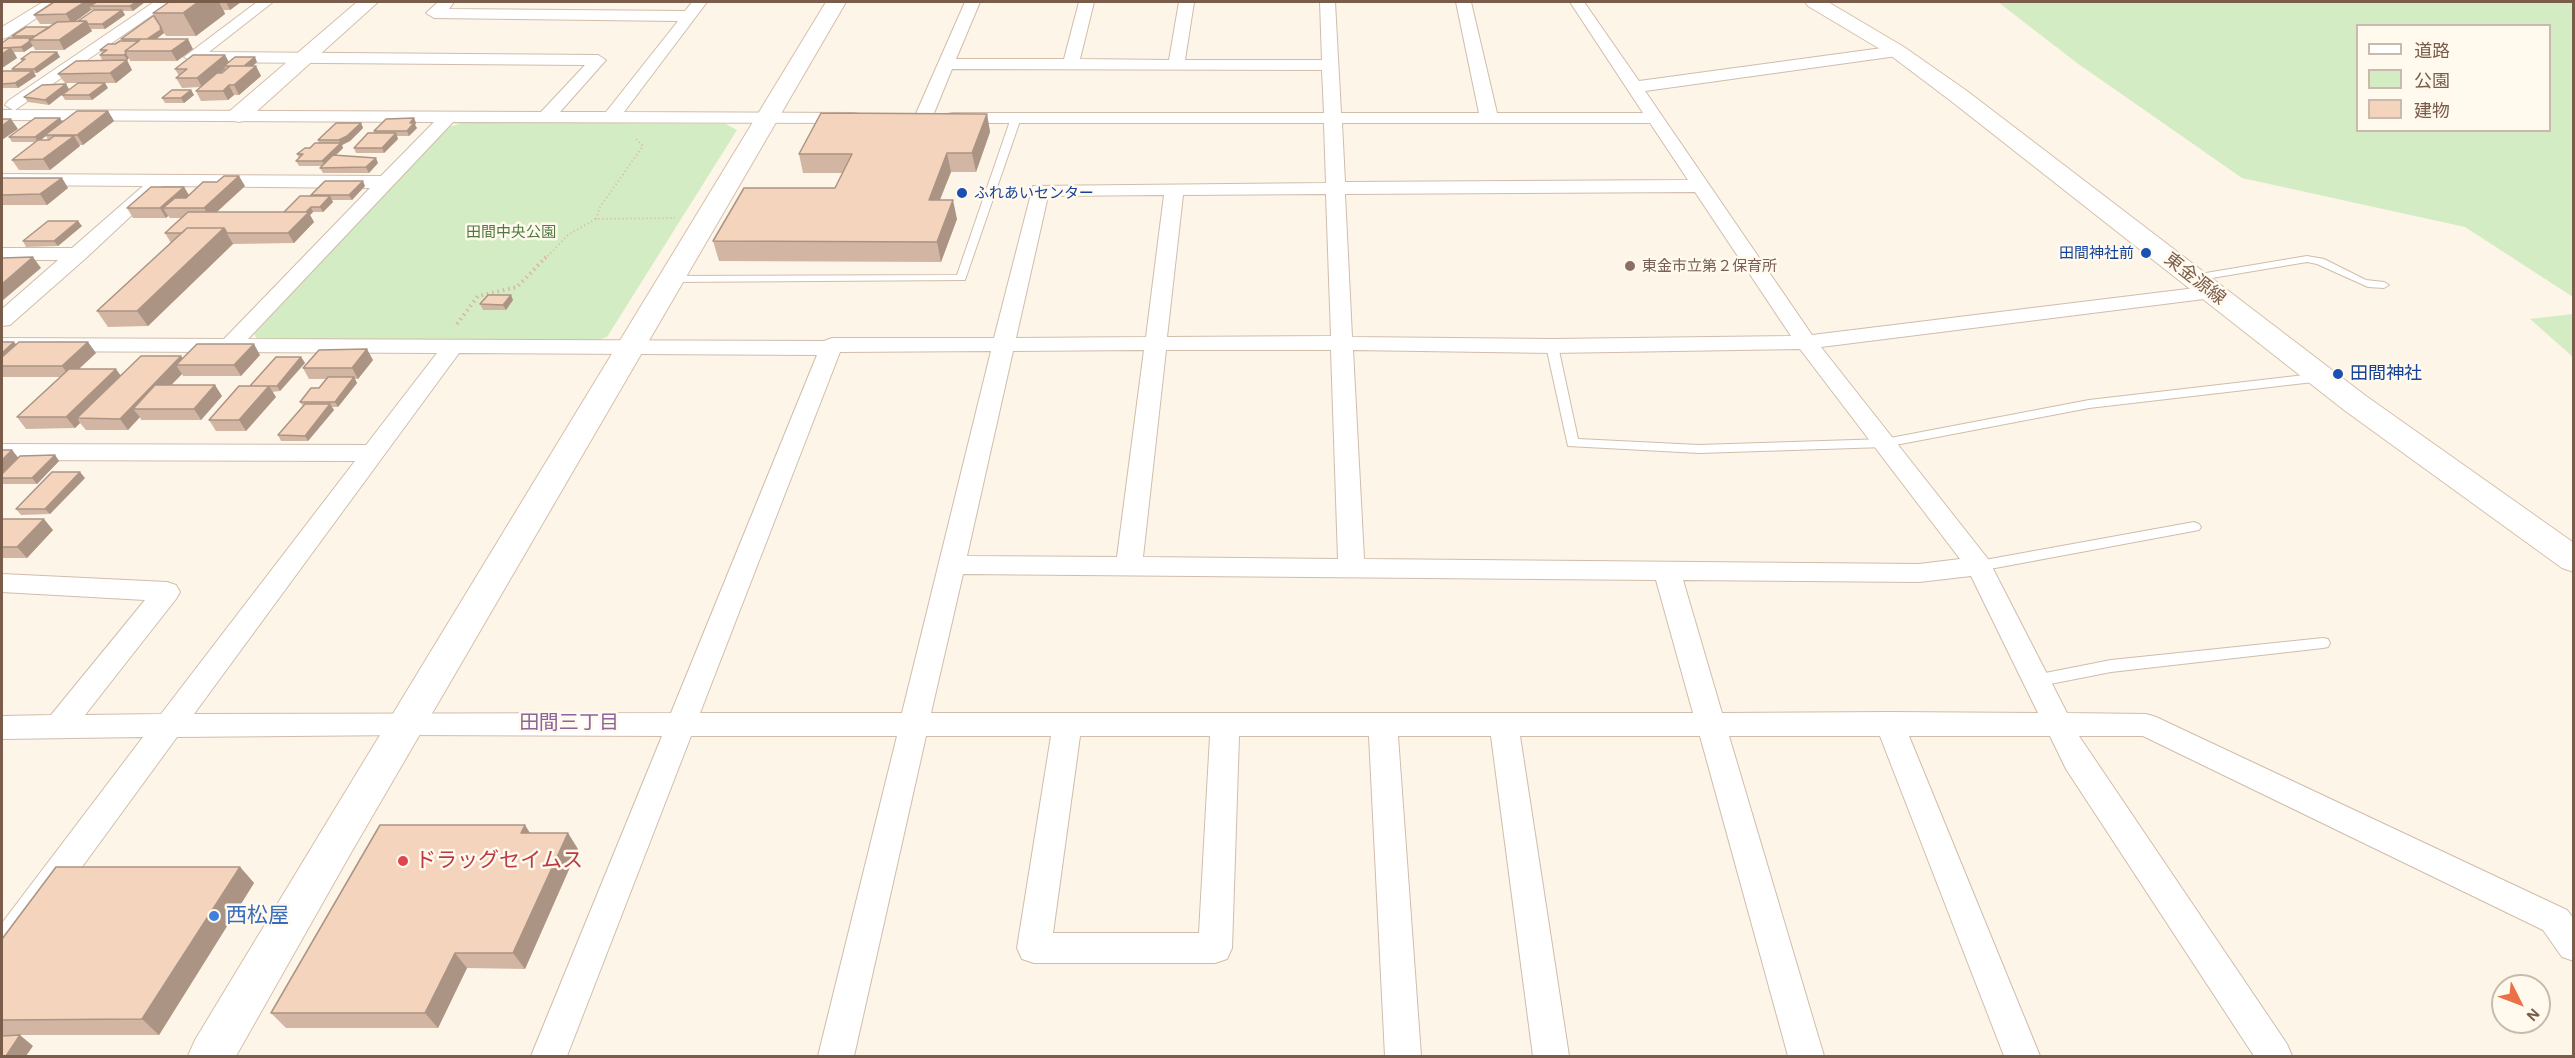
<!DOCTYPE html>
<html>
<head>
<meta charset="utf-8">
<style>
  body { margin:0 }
  #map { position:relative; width:2575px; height:1058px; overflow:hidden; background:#fdf5e7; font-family:"Alegreya Sans","Noto Sans JP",sans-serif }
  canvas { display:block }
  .frame { position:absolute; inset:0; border:3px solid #795c4a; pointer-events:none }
  .legend { position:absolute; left:2356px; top:24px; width:195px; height:108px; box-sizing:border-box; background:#fff9ee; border:2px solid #c9baac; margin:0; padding:8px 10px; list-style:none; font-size:18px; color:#795c4a }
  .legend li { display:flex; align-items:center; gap:12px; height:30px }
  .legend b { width:30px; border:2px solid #c9baac }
  .north { position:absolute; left:2491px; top:974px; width:60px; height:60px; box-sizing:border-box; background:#fff9ee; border:2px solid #c9baac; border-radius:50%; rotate:132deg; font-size:16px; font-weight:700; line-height:24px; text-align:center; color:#795c4a }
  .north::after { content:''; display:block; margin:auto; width:21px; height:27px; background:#ec7047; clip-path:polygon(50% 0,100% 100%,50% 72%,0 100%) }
</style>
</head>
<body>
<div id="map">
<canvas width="2575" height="1058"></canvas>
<div class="frame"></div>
<ul class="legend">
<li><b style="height:8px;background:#fff"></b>道路</li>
<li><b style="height:16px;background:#d3ecc4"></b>公園</li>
<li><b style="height:16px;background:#f4d4bd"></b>建物</li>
</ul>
<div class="north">N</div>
</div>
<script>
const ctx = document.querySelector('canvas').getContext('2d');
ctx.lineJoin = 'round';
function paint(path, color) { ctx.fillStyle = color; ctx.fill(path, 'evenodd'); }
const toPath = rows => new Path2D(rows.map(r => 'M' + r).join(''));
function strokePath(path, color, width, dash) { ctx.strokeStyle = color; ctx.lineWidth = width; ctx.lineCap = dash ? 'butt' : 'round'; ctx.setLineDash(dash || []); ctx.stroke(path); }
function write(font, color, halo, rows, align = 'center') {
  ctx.font = font + ' "Alegreya Sans","Noto Sans JP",sans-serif'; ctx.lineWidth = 5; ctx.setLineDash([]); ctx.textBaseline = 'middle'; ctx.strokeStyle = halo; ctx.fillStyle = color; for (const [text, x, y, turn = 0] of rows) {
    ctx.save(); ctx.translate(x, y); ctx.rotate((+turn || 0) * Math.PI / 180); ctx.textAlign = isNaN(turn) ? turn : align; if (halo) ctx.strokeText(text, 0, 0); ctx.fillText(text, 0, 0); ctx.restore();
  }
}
paint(toPath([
  [1998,2,2573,2,2573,297,2465,227,2242,178,2077,63],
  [2358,26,2550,26,2550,130,2358,130],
  [465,122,726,124,737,130,607,337,595,341,259,342,254,334,446,128],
  [2573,314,2574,314,2573,357,2530,319]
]), '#d3ecc4');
const lane = toPath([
  [1016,115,1021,118,965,280,673,282,668,279,673,276,957,275,1011,118,1016,115],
  [2307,256,2324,259,2366,280,2384,282,2389,285,2384,288,2368,287,2317,264,2307,262,2194,281,2189,278,2194,275,2307,256],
  [1552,343,1558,346,1578,439,1699,445,1885,439,2089,400,2322,373,2328,377,2322,381,2089,408,1885,447,1699,453,1568,446,1546,346,1552,343],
  [2194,522,2199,524,2201,527,2199,530,1979,571,1972,566,1979,561,2194,522],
  [2323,638,2328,639,2330,643,2328,647,2323,648,2111,672,2035,687,2030,685,2027,681,2030,677,2035,675,2111,660,2323,638]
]);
const street = toPath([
  [43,2,61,2,8,37,2,39,2,27,43,2],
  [154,2,171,2,15,110,541,112,585,65,192,62,184,57,257,2,273,2,209,52,598,55,606,60,560,112,606,112,678,21,434,18,426,13,438,2,454,2,449,9,685,11,692,2,707,2,624,112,853,113,859,114,862,118,859,122,853,123,453,122,248,339,824,341,832,338,994,338,1033,186,1326,183,1324,123,953,123,947,122,944,118,947,114,953,113,1324,113,1322,70,952,69,932,118,929,122,923,123,917,122,914,118,965,2,980,2,956,59,1064,59,1079,2,1094,2,1080,59,1169,60,1179,2,1194,2,1185,60,1322,60,1320,2,1335,2,1341,113,1479,113,1456,2,1471,2,1497,113,1643,113,1570,2,1584,2,1639,81,1897,46,1903,48,1905,51,1903,54,1897,56,1645,91,1812,335,2212,286,2219,288,2222,292,2219,296,2212,298,1821,347,1988,559,2067,713,2146,714,2156,717,2567,910,2574,919,2574,961,2562,957,2543,930,2143,736,2079,736,2287,1044,2292,1056,2254,1056,2066,769,2050,736,1909,736,2040,1056,2004,1056,1880,736,1729,736,1824,1056,1788,1056,1700,736,1520,736,1569,1056,1533,1056,1491,736,1398,736,1421,1056,1385,1056,1369,736,1239,736,1232,948,1227,959,1215,963,1034,963,1022,959,1017,948,1051,736,926,736,854,1056,818,1056,897,736,691,736,567,1056,531,1056,662,736,406,735,177,737,14,960,2,964,2,923,143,737,2,739,2,716,51,715,145,600,2,592,2,574,167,582,176,585,180,592,176,599,85,715,161,714,355,461,2,460,2,444,366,445,437,353,2,351,2,338,224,339,370,188,163,186,86,258,10,325,2,326,2,309,58,260,2,260,2,248,72,248,143,186,2,185,2,174,381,176,434,122,2,120,2,110,13,110,5,105,8,101,154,2],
  [1342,123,1650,123,1688,180,1345,182,1342,123],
  [1695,192,1791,336,1552,339,1352,337,1345,194,1695,192],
  [1326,194,1331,336,1167,337,1183,195,1326,194],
  [1164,195,1146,337,1016,338,1048,196,1164,195],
  [1800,349,1960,559,1919,564,1364,559,1353,350,1552,353,1800,349],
  [1144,350,1117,557,967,556,1013,351,1144,350],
  [1166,350,1331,350,1338,559,1143,557,1166,350],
  [991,351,902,713,700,713,840,352,991,351],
  [459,353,817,355,671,713,194,714,459,353],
  [963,574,1656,580,1693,713,931,713,963,574],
  [1971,576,2038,713,1889,712,1722,713,1683,580,1919,582,1971,576],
  [1080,736,1210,736,1199,933,1053,933,1080,736]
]);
const secondary = toPath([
  [357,2,378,2,247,120,239,122,231,120,228,115,231,110,357,2],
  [826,2,846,2,352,851,236,1056,188,1056,195,1040,324,827,826,2],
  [1805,2,1828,2,1904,47,1967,91,2366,396,2574,543,2574,572,2562,568,2344,410,1951,101,1890,55,1808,6,1805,2]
]);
strokePath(lane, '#d0bdac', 2);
strokePath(street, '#d0bdac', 2);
strokePath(secondary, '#d6bfac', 2);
strokePath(toPath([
  [596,219,600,207,643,146,636,139],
  [545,259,568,235,596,219,675,218]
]), '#d9b8a0', 2, [1, 3]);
strokePath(toPath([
  [457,324,478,296,517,287,546,257]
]), '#d9b8a0', 4, [1.5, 4]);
paint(lane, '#fff');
paint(street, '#fff');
paint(secondary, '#fff');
paint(toPath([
  [54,2,145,2,133,11,123,11,125,15,105,29,91,29,92,31,64,50,35,50,33,46,24,52,14,52,17,58,2,68,2,43,13,38,12,36,50,27,54,24,40,24,34,15],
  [91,10,93,11,78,21,75,21],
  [169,2,241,2,230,10,224,10,225,14,196,36,166,36,164,33,156,39,193,49,177,61,130,61,129,58,127,60,102,60,100,55,102,53,100,50,122,41,121,39,154,16,153,13],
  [57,52,60,57,37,73,34,73,36,76,18,88,2,88,2,71,13,71,12,69,22,62,21,59],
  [229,62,257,62,253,66,256,66,261,76,239,95,234,95,228,100,201,101,196,91,200,87,182,88,176,78,179,76,175,69],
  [132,70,116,83,65,83,58,74],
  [108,88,92,100,65,100,62,95],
  [69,89,49,105,28,102,24,97],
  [191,90,194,95,184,103,165,103,162,98],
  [108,111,114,121,83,145,79,145,80,146,50,170,19,170,12,160,36,142,12,142,9,137,62,122],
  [46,136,48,140,40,140],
  [987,114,990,132,976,172,951,172,940,200,957,219,941,262,719,261,713,241,835,188,843,173,803,173,799,154],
  [414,118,416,123,415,125,417,128,409,136,397,136,398,139,384,153,356,153,354,148,375,133,374,131],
  [361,123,363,128,350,141,342,145,343,148,336,155,378,163,369,173,323,173,320,168,322,166,299,166,296,161,299,158,297,154,319,143,318,140],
  [2,178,62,178,68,188,47,205,2,205],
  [245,186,217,212,284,212,311,196,311,195,365,186,352,200,332,200,333,202,323,212,313,212,310,215,314,222,294,243,233,244,148,326,108,327,97,311,171,243,165,233,181,218,170,218,168,216,166,218,133,218,127,208,184,187,189,195],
  [82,226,58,246,26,247,23,241],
  [513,300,506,310,483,310,480,304],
  [2,342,14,342,16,344,96,353,79,369,121,375,181,356,183,358,260,355,241,376,183,376,182,374,170,385,222,396,201,420,141,420,140,417,128,430,86,430,80,423,75,428,26,429,17,417,60,377,2,377],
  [301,357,305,363,280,391,272,392,276,397,246,431,216,431,209,420,250,386],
  [373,360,358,379,355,379,357,383,338,407,332,407,334,410,308,441,281,441,278,435,303,406,300,402,319,388,327,379,309,379,303,368],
  [2,450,12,450,18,458,55,455,59,461,37,484,2,484],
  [85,478,50,514,21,515,16,509],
  [2,519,53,530,27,558,2,558],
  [529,833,578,849,525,969,467,968,438,1028,286,1028,271,1013],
  [240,867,254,883,159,1035,2,1035,2,939]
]), '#d2b6a3');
paint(toPath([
  [85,2,104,2,89,6,91,10,72,24,66,14],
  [137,2,145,2,133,11,130,6],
  [198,2,219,2,225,14,196,36,183,13],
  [226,2,241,2,230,10],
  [122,10,125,15,105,29,102,24],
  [86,21,92,31,64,50,59,40],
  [161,27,164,33,150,44,147,39],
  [188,39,193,49,177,61,171,51],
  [30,41,33,46,24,52,21,47],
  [11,48,17,58,2,68,2,54],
  [57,52,60,57,37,73,34,69],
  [126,54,129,58,127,60,124,55],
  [225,55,230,64,224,66,225,69,202,87,197,78],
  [255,57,257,62,247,71,244,66],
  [127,60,132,70,116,83,110,73],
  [256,66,261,76,239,95,234,85],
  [33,71,36,76,18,88,15,83],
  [105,83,108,88,92,100,89,95],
  [66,84,69,89,49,105,45,100],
  [229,85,234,95,228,100,223,91],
  [191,90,194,95,184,103,181,98],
  [108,111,114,121,83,145,77,135],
  [987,114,990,132,976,172,972,153],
  [60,118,63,123,45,135,46,136,38,142,35,137],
  [414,118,416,123,415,125,417,128,409,136,407,131,410,123],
  [11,119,18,129,2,140,2,126],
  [361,123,363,128,350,141,342,145,343,148,325,166,322,161,340,143,339,140],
  [396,133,398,139,384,153,382,148],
  [74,136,80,146,50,170,43,159],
  [947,153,951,172,932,219,929,200],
  [376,158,378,163,369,173,366,167],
  [239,176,245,186,210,218,204,208],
  [62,178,68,188,47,205,40,194],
  [363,181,365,186,352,200,349,195],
  [184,187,190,197,163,208,168,216,166,218,160,208],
  [330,196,333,202,323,212,320,207],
  [953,200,957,219,941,262,937,242],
  [311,207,313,212,310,215,314,222,294,243,288,233],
  [78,221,82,226,58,246,54,241],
  [224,228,233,244,148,326,137,311],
  [33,257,41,268,2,301,2,284],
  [511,295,513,300,506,310,503,305],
  [14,342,22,353,2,366,2,353],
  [88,342,96,353,70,377,62,366],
  [254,344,260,355,241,376,234,365],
  [367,349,373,360,358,379,352,368],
  [181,356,187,365,176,365,182,374,148,409,133,409,140,417,128,430,120,419],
  [301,357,305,363,280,391,277,386],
  [116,369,124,380,77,418,80,423,75,428,66,417],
  [354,377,357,383,338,407,335,402],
  [215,385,222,396,201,420,194,409],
  [269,386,276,397,246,431,239,420],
  [330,404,334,410,308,441,305,436],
  [12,450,21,461,2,478,2,460],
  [55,455,59,461,37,484,32,478],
  [80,472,85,478,50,514,45,509],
  [44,519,53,530,27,558,17,547],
  [525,825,535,841,521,833],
  [568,833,578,849,525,969,513,953],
  [240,867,254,883,159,1035,142,1019],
  [455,953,467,968,438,1028,425,1013],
  [20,1035,33,1046,26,1056,6,1056]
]), '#ab9484');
const building = toPath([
  [54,2,85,2,66,14,34,15,54,2],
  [97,2,137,2,130,6,89,6,97,2],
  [169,2,198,2,183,13,153,13,169,2],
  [94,10,122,10,102,24,88,24,86,21,78,21,94,10],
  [153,16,154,16,161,27,160,28,162,29,147,39,121,39,153,16],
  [86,21,59,40,29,40,57,22,86,21],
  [26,27,50,27,35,36,12,36,26,27],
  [9,38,33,38,29,40,30,41,21,47,2,48,2,43,9,38],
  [141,39,188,39,171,51,125,51,141,39],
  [120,41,139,41,125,51,126,54,124,55,100,55,107,50,100,50,108,44,115,44,120,41],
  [2,48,11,48,2,54,2,48],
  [31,52,57,52,34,69,12,69,25,59,21,59,31,52],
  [193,55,225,55,197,78,176,78,187,69,175,69,193,55],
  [235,57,255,57,244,66,224,66,235,57],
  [127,60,110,73,58,74,76,61,127,60],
  [230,66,256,66,234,85,229,85,223,91,196,91,217,73,222,73,230,66],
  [2,71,33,71,15,83,2,84,2,71],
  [78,83,105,83,89,95,62,95,78,83],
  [66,84,45,100,24,97,42,85,66,84],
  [172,90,191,90,181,98,162,98,172,90],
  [77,111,108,111,77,135,45,135,77,111],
  [821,113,987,114,972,153,947,153,929,200,953,200,937,242,713,241,744,188,835,188,852,154,799,154,821,113],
  [35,118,60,118,35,137,9,137,35,118],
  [414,118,410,123,414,123,407,131,374,131,386,119,414,118],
  [2,119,11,119,2,126,2,119],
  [336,123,361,123,347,136,339,140,318,140,336,123],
  [368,133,396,133,382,148,354,148,368,133],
  [54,136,74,136,43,159,12,160,38,140,49,140,54,136],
  [315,143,341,143,322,161,296,161,303,154,297,154,305,148,310,148,315,143],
  [333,155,376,158,366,167,320,168,333,155],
  [224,176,239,176,204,208,163,208,175,198,186,198,203,182,217,182,224,176],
  [2,178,62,178,40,194,2,195,2,178],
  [325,181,363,181,349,195,311,195,325,181],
  [151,187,184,187,160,208,127,208,151,187],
  [300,196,330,196,320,207,311,207,306,212,284,212,300,196],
  [188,212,309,212,288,233,227,233,224,228,187,228,182,233,165,233,188,212],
  [48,221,78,221,54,241,23,241,48,221],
  [187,228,224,228,137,311,97,311,187,228],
  [33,257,2,284,2,258,33,257],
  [488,295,511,295,503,305,480,304,488,295],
  [2,342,14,342,2,353,2,342],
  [19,342,88,342,62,366,2,366,2,357,19,342],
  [197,344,254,344,234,365,176,365,197,344],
  [367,349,352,368,303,368,319,350,367,349],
  [141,356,181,356,120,419,77,418,141,356],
  [276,357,301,357,277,386,250,386,276,357],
  [69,369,116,369,66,417,17,417,69,369],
  [328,377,354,377,335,402,300,402,311,388,319,388,328,377],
  [155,385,215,385,194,409,133,409,155,385],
  [239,386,269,386,239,420,209,420,239,386],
  [305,404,330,404,305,436,278,435,305,404],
  [2,450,12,450,2,460,2,450],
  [55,455,32,478,2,478,2,474,20,456,55,455],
  [52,472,80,472,45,509,16,509,52,472],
  [2,519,44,519,17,547,2,547,2,519],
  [380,825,525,825,521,833,568,833,513,953,455,953,425,1013,271,1013,380,825],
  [56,867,240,867,142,1019,2,1020,2,939,56,867],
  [20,1035,6,1056,2,1056,2,1036,20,1035]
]);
paint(building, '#f4d4bd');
strokePath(building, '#ab9484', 1.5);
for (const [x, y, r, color] of [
  [962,193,6,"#1a4fb4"],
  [2146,253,6,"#1a4fb4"],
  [1630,266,6,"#8d6e63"],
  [2338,374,6,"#1a4fb4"],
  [403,861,6,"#e0444e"],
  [214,916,6,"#3f7fe0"]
]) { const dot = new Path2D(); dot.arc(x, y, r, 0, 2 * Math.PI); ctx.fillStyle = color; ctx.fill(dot); strokePath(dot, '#fff9ee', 2); }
write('15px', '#164399', '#fff9ee', [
  ["ふれあいセンター",974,193],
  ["田間神社前",2134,253,"right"]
], 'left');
write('15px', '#4e793e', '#fff9ee', [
  ["田間中央公園",511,232]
]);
write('15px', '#785e54', '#fff9ee', [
  ["東金市立第２保育所",1642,266]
], 'left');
write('18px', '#795c4a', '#fff9ee', [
  ["東金源線",2195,279,38]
]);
write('18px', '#164399', '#fff9ee', [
  ["田間神社",2350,374]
], 'left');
write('20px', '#8b659c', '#fff9ee', [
  ["田間三丁目",569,723]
]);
write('21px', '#be3a42', '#fff9ee', [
  ["ドラッグセイムス",415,861]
], 'left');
write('21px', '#366cbe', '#fff9ee', [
  ["西松屋",226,916]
], 'left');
</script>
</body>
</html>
